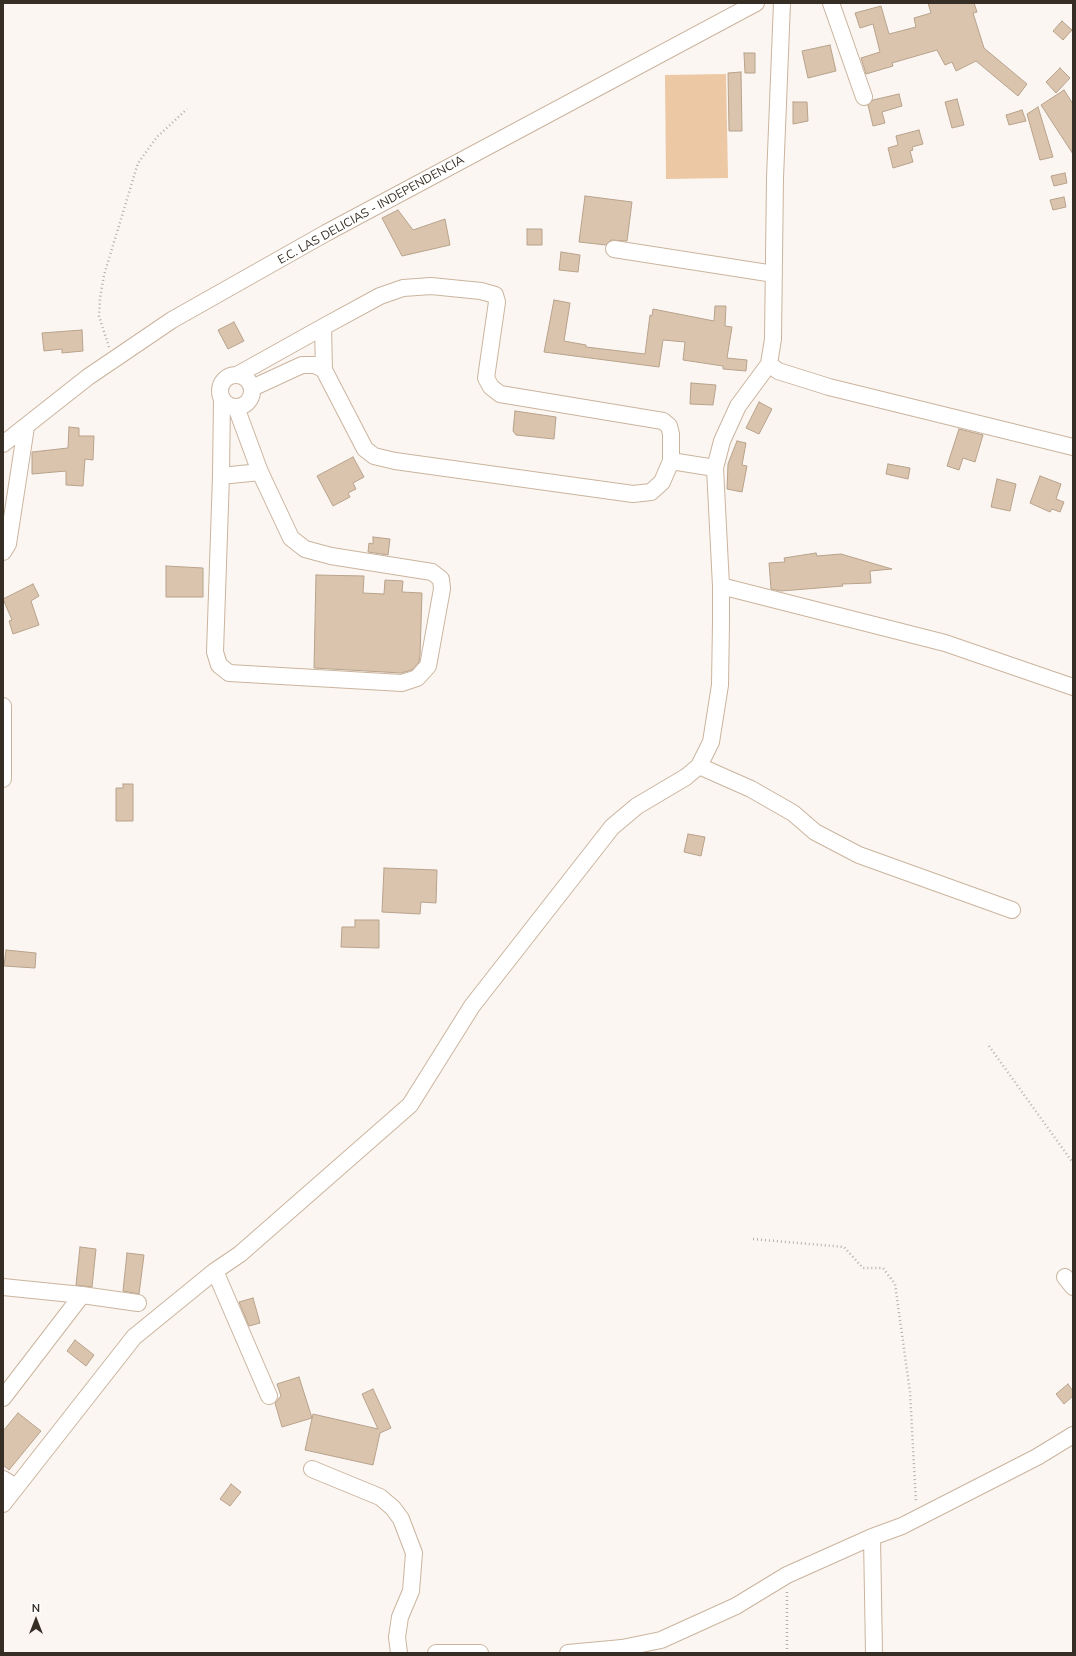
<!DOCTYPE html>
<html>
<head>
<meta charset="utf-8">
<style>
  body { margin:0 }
  #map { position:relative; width:1076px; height:1656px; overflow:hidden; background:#fbf6f2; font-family:Mulish,sans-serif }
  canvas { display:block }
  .frame { position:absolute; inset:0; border:4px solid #362d24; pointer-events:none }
  .north { position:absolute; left:16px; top:1600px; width:40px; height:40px; -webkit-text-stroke:3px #fff; paint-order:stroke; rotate:0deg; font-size:11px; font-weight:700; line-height:16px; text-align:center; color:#362d24 }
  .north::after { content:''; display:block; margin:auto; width:14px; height:18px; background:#362d24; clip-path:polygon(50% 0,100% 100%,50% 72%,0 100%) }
</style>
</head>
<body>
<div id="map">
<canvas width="1076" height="1656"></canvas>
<div class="frame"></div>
<div class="north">N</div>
</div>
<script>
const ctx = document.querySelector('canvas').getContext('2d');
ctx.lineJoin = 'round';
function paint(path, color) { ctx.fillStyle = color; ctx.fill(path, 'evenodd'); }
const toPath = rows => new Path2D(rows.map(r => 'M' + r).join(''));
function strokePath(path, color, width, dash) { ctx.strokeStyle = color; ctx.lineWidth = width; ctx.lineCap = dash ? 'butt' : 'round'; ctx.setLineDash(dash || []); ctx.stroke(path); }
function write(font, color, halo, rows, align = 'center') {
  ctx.font = font + ' Mulish,sans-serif'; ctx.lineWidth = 4; ctx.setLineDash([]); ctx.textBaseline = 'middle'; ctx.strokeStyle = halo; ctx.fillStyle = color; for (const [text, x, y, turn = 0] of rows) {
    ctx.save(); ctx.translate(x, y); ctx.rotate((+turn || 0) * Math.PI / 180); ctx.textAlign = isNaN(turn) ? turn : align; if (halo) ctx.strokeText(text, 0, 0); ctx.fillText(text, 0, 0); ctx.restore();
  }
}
paint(toPath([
  [726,74,728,178,666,179,665,75]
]), '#ecc8a4');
const building = toPath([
  [928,3,974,3,977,12,973,13,984,48,1027,84,1018,96,976,61,956,71,952,62,945,65,937,50,892,63,893,66,866,74,861,58,880,52,873,24,860,28,855,13,881,6,889,34,916,27,914,18,931,13,928,3],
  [1062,21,1072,30,1063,40,1053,31,1062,21],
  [830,45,836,71,808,78,802,51,830,45],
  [744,53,755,53,755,73,745,73,744,53],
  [1060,68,1070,78,1056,93,1046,82,1060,68],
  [741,72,742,131,729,131,728,73,741,72],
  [1064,90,1073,104,1073,154,1041,105,1064,90],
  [899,94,902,106,882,112,885,123,873,126,868,105,873,100,899,94],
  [957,99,964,125,952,128,945,102,957,99],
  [793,102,807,102,808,121,793,124,793,102],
  [1038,107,1053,157,1040,160,1027,114,1038,107],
  [1022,110,1026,121,1009,125,1006,115,1022,110],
  [919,130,923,144,912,147,913,150,910,151,913,162,893,168,888,148,898,145,896,136,919,130],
  [1065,173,1067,183,1054,186,1051,176,1065,173],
  [585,196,632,202,627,241,611,240,606,245,579,242,585,196],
  [1064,197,1066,207,1053,210,1050,200,1064,197],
  [398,210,413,230,445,219,450,245,402,256,382,218,398,210],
  [527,229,542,229,542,245,527,245,527,229],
  [561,252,580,255,578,272,559,270,561,252],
  [554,300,570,303,564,341,586,345,586,347,645,354,650,315,652,316,653,309,714,321,715,306,726,306,725,326,732,327,727,358,747,360,746,371,723,369,723,366,683,360,685,342,663,340,659,367,544,352,554,300],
  [234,322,244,341,228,349,218,330,234,322],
  [82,330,83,351,62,353,62,349,44,351,42,333,82,330],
  [691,383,716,385,713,405,690,404,691,383],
  [759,402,772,409,759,434,746,428,759,402],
  [515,411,556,417,554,439,516,435,513,431,515,411],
  [69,427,79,428,79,436,94,436,93,460,85,459,83,486,66,485,66,471,32,474,32,452,68,448,69,427],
  [959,429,983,435,975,462,963,458,959,470,947,466,959,429],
  [737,441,746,443,742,465,747,466,742,492,727,489,728,464,737,441],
  [353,457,364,477,353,483,356,489,348,493,350,497,333,506,317,476,353,457],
  [888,464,910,468,908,479,886,474,888,464],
  [1040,476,1061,484,1056,499,1064,502,1060,512,1052,509,1050,512,1030,503,1040,476],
  [997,479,1016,484,1010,511,991,507,997,479],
  [373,537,390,539,388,555,368,552,369,543,373,544,373,537],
  [816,553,817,556,841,554,892,569,870,571,871,583,842,584,843,586,781,591,771,589,769,563,785,562,784,558,816,553],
  [166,566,203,568,203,597,166,597,166,566],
  [316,575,364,576,363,593,384,594,385,580,403,581,402,592,422,593,420,656,419,662,412,670,401,673,314,668,316,575],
  [33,584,39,596,31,601,39,625,13,634,9,621,12,620,3,599,33,584],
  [123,784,133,784,133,821,116,821,116,788,123,788,123,784],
  [688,834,705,837,701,856,684,852,688,834],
  [384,868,437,870,436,903,421,902,420,914,382,912,384,868],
  [355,920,379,920,379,948,341,947,342,927,355,927,355,920],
  [6,950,36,953,35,968,4,966,6,950],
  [80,1247,96,1249,92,1287,76,1285,80,1247],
  [127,1253,144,1255,139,1294,123,1291,127,1253],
  [253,1298,260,1323,249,1326,239,1302,253,1298],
  [75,1340,94,1355,86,1366,67,1351,75,1340],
  [299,1377,312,1418,282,1427,275,1403,281,1396,277,1384,299,1377],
  [1068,1384,1073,1391,1073,1396,1064,1404,1056,1394,1068,1384],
  [373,1389,391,1428,380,1433,373,1465,305,1450,313,1414,378,1429,362,1394,373,1389],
  [18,1413,41,1431,9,1470,3,1465,3,1431,18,1413],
  [231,1484,241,1492,230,1506,220,1499,231,1484]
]);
paint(building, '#dbc4ad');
strokePath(building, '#b8a28b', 1);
const minor = toPath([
  [831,3,864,97],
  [614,249,774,274],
  [769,364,778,371,829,387,1073,447],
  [237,375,323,327,380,296,403,288,431,286,481,291,495,295,497,302,486,378,491,387,500,394,663,421,669,426,671,434,671,461,662,482,651,492,633,494,395,461,374,456,365,449,324,370,323,327],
  '220 391a16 16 0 1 1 32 0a16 16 0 1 1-32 0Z',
  [252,388,302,365,315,365,324,370],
  [222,398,221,476,215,652,219,665,229,673,402,683,417,678,428,666,442,589,441,579,432,572,331,556,305,549,291,538,260,472,236,407],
  [3,444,88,377,172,320,326,233,756,3],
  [671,461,715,468],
  [221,476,260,472],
  [3,552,8,544,26,427],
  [721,586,945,643,1073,687],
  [3,706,3,779],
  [699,766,751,789,793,813,815,832,859,855,1012,910],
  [215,1271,269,1396],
  [1065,1277,1073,1287],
  [3,1287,82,1295,138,1303],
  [3,1398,82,1295],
  [312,1469,380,1497,393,1508,401,1519,414,1553,411,1591,400,1617,397,1637,399,1653],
  [3,1479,16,1487],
  [3,1504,134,1337,215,1271,240,1254,410,1105,472,1006,612,827,637,806,686,777,699,766,711,742,720,685,721,623,721,586,715,468,722,441,738,406,769,364,773,339,775,178,782,3],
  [872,1537,874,1653],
  [436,1653,480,1653],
  [568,1653,622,1648,661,1640,736,1606,787,1575,872,1537,902,1526,1037,1457,1073,1435]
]);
strokePath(minor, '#cbb49e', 18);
strokePath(toPath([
  [109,347,99,316,100,298,104,275,138,163,157,137,187,109],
  [989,1046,1073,1163],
  [753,1239,844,1247,863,1268,883,1268,895,1284,910,1392,916,1503],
  [787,1653,787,1592]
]), '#b5afa9', 2.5, [1, 3]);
strokePath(minor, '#fff', 16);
write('12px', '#362d24', '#fff', [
  ["E.C. LAS DELICIAS - INDEPENDENCIA",371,210,-29]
]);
</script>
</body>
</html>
